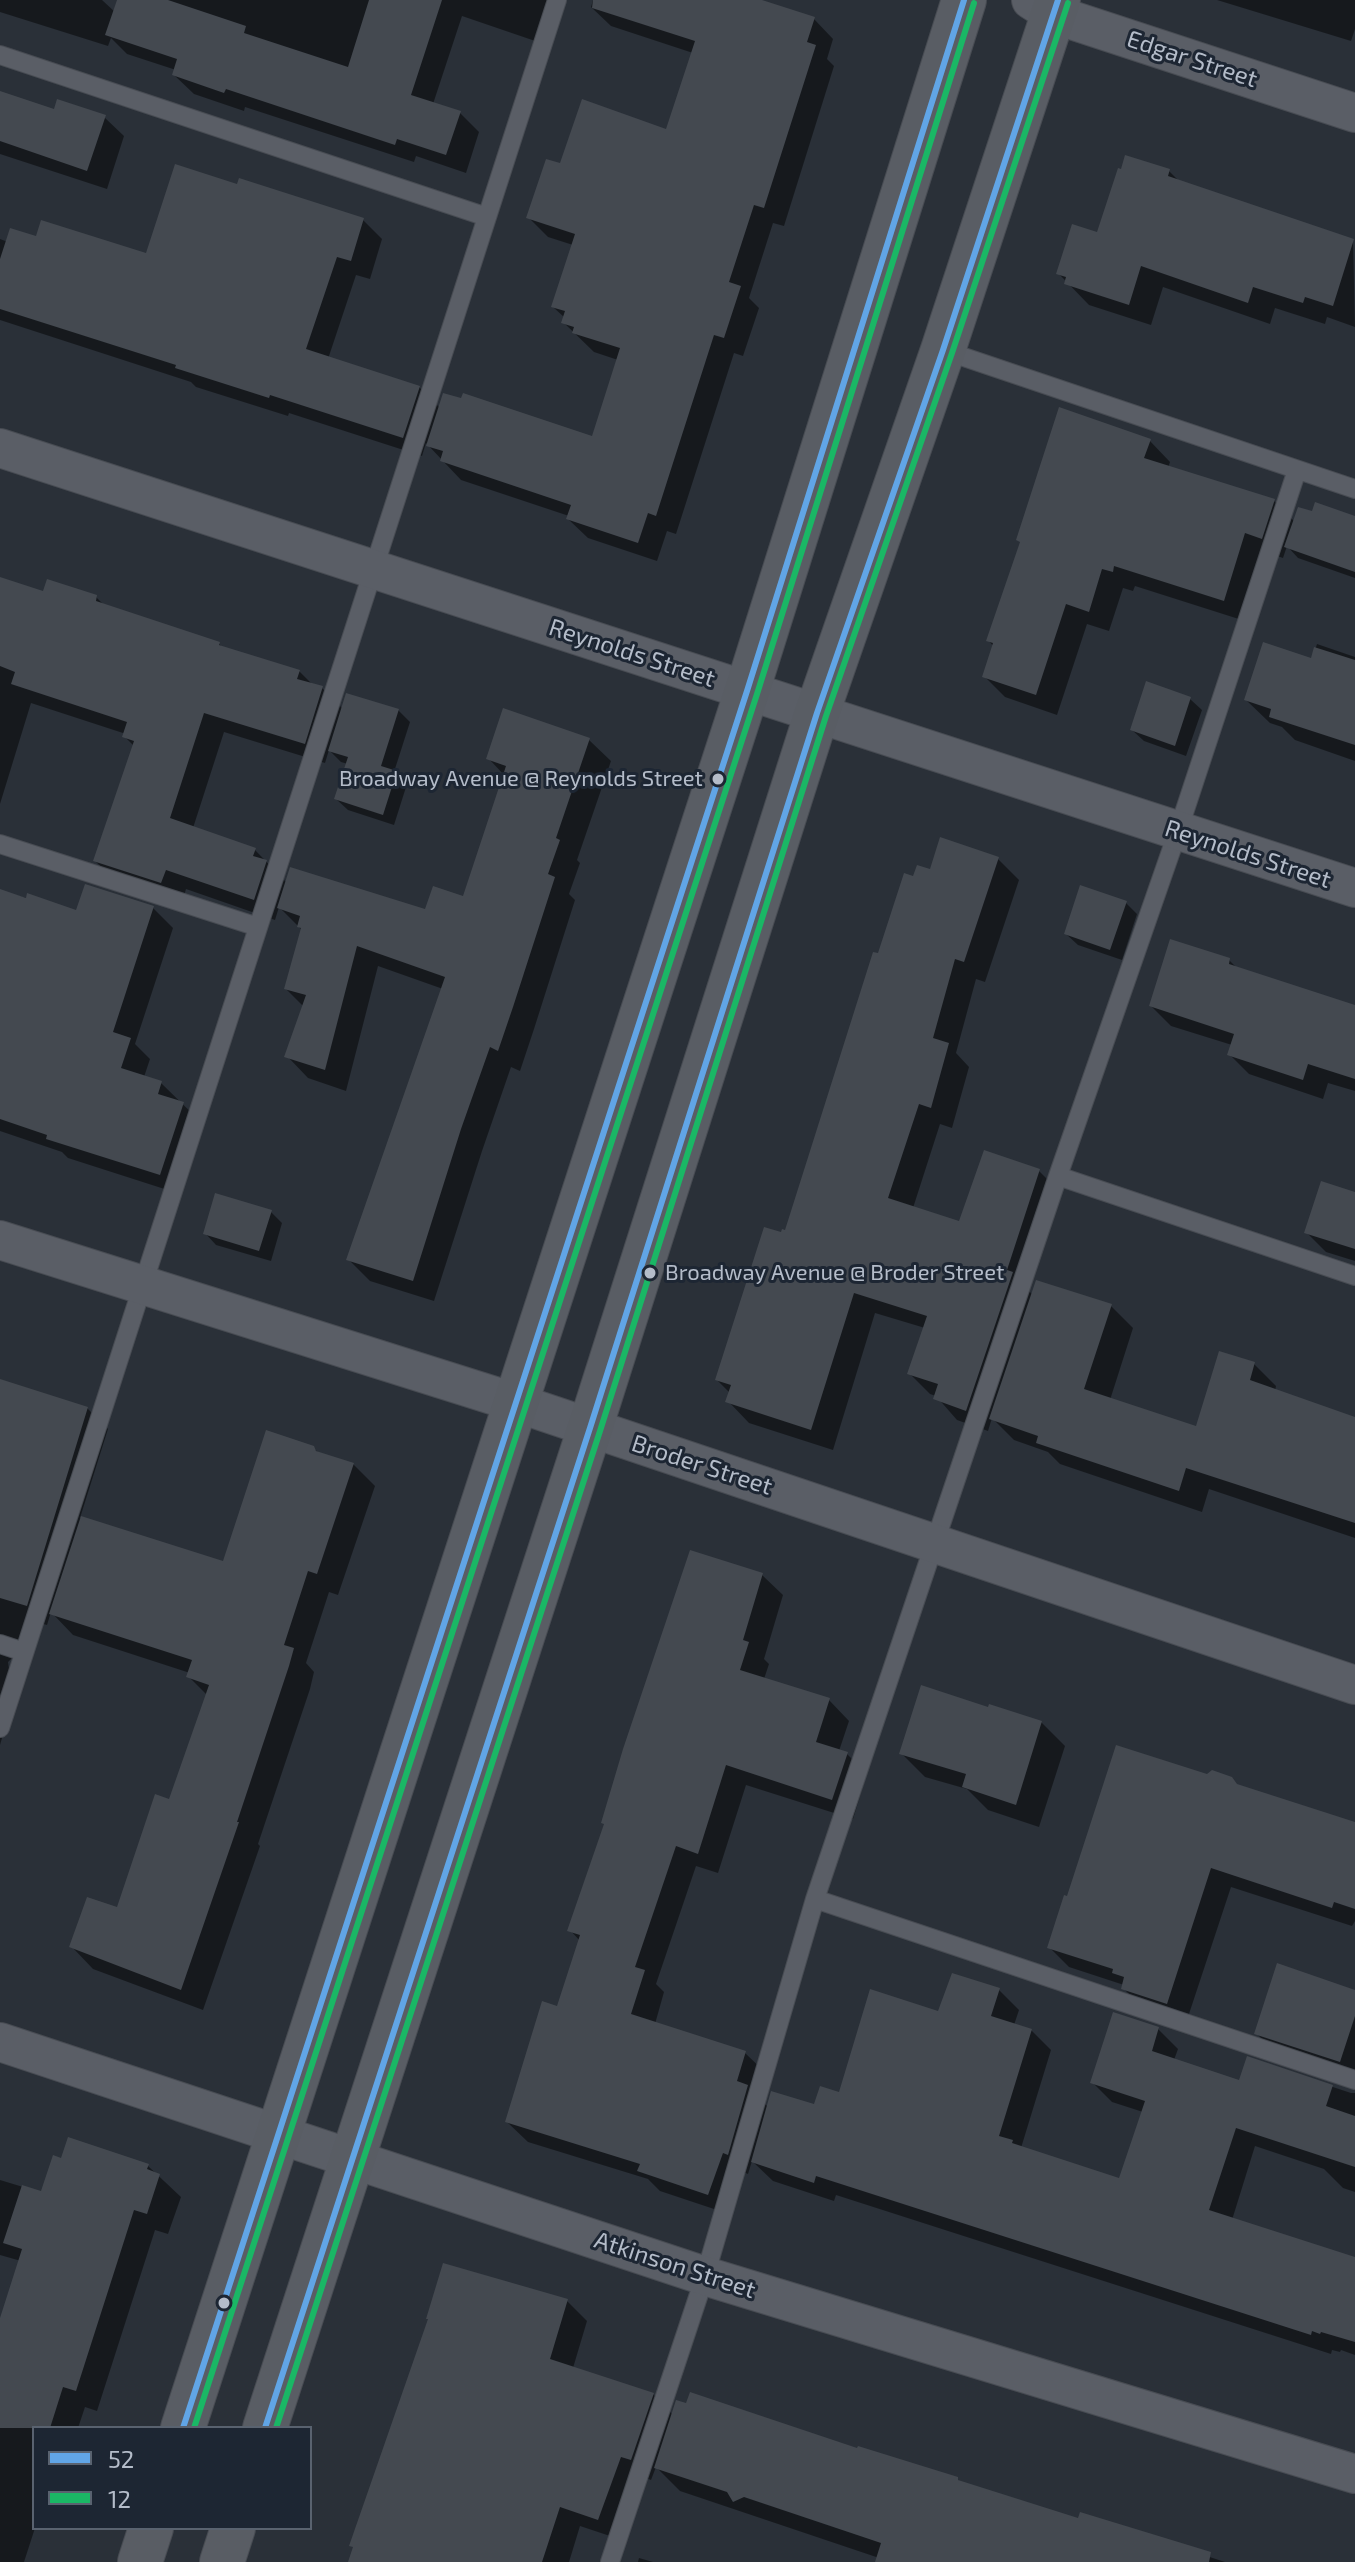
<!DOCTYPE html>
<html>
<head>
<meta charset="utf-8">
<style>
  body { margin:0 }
  #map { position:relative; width:1355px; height:2562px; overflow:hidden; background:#2a3038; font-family:"Exo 2",sans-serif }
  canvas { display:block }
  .legend { position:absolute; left:32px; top:2426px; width:280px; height:104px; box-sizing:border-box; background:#1d2633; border:2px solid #59626f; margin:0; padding:10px 14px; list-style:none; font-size:24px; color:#b4bcc9 }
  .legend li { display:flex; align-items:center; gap:16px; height:40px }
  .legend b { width:40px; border:2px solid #59626f }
</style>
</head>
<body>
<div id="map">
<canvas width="1355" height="2562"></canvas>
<ul class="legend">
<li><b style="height:10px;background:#61a5e6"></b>52</li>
<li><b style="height:10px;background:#1ab765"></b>12</li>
</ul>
</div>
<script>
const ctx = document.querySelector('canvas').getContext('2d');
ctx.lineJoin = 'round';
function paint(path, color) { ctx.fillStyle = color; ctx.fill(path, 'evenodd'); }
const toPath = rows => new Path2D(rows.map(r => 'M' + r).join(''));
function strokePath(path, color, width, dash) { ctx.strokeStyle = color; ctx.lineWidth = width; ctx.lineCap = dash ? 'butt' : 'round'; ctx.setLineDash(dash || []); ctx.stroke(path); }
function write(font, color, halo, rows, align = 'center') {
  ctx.font = font + ' "Exo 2",sans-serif'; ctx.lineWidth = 6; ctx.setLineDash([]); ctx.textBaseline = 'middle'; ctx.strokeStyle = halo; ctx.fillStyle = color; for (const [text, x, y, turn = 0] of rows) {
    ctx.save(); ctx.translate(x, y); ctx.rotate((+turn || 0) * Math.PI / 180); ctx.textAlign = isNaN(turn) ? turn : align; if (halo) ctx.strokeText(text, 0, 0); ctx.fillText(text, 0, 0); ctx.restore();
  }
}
paint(toPath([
  [0,0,102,0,115,12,119,0,555,0,541,43,462,16,433,104,460,113,479,132,466,173,416,156,414,162,245,107,244,111,194,94,174,75,176,70,127,54,111,38,108,46,0,12],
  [593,0,756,0,814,19,833,39,827,59,834,66,784,226,773,223,749,298,759,308,743,356,734,353,676,534,667,531,657,561,588,538,568,519,569,516,461,480,426,443,422,456,289,413,288,416,196,387,191,382,0,320,0,239,8,242,37,238,148,255,238,187,363,220,382,239,370,279,356,275,328,359,419,387,440,408,593,438,618,360,594,352,563,322,565,318,553,307,573,245,548,237,529,218,561,166,668,131,693,53,611,26,591,7],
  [1217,0,1355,0,1355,29,1351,41],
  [0,93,55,112,104,117,124,136,107,189,0,154],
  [1169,171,1180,182,1353,240,1355,327,1327,317,1325,324,1275,308,1270,324,1163,287,1151,325,1089,305,1058,273],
  [1150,441,1170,462,1168,468,1274,501,1295,522,1355,519,1355,578,1298,558,1287,546,1283,558,1266,552,1245,621,1135,586,1133,591,1123,588,1109,631,1087,624,1057,715,1005,697,984,676,994,647,988,640],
  [0,579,45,594,96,597,106,607,219,644,223,648,299,671,313,685,322,688,343,709,398,710,410,722,394,772,407,784,394,825,348,810,336,799,348,764,341,762,329,750,325,763,224,732,193,828,255,850,287,883,427,911,464,899,505,776,489,759,589,740,611,761,577,860,580,863,569,894,575,900,534,1029,520,1071,511,1067,482,1151,434,1301,370,1281,349,1260,443,989,378,966,346,1091,308,1078,287,1056,304,1007,286,989,302,930,279,907,275,920,186,889,182,903,116,881,95,861,134,746,125,737,126,734,31,703,0,804],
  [1317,644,1355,657,1355,761,1295,740,1282,727,1270,723,1246,700,1312,660],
  [1190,699,1202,710,1186,756,1144,741,1132,730],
  [998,859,1019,880,985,982,976,979,956,1053,969,1067,952,1128,940,1124,913,1208,960,1224,1039,1171,1060,1192,1028,1290,1033,1295,1111,1306,1133,1328,1110,1400,1197,1428,1254,1364,1276,1386,1275,1391,1355,1442,1355,1538,1209,1489,1202,1512,1060,1464,1048,1452,1014,1440,992,1418,988,1431,957,1420,936,1396,930,1394,909,1373,925,1328,875,1313,833,1450,749,1423,728,1401,730,1393,717,1380,783,1234,787,1233,879,956,915,879,931,872],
  [0,891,78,912,153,908,173,928,135,1044,150,1059,144,1077,161,1083,203,1124,180,1194,68,1158,62,1152,0,1131],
  [1126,903,1137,914,1122,960,1078,945,1066,934],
  [1229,960,1238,969,1355,1009,1355,1091,1328,1083,1323,1099,1249,1074,1229,1054,1232,1045,1171,1026,1151,1006],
  [1355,1194,1355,1261,1326,1252,1306,1232],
  [271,1212,282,1223,271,1261,216,1245,205,1233],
  [0,1381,87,1408,108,1429,80,1518,225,1564,313,1448,320,1454,353,1464,375,1486,338,1595,329,1592,306,1663,314,1672,310,1689,258,1844,260,1846,203,2010,93,1969,72,1947,118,1910,170,1802,208,1696,189,1677,190,1673,73,1635,51,1612,47,1625,37,1622,18,1652,8,1662,9,1669,19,1679,0,1745],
  [762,1575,783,1595,764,1659,769,1664,764,1679,829,1700,849,1721,839,1751,847,1754,867,1774,853,1819,746,1785,718,1873,696,1866,656,1984,664,1992,655,2024,745,2053,766,2073,758,2097,769,2108,815,2106,840,2095,939,2014,999,1990,1019,2010,1014,2025,1031,2030,1051,2050,1021,2148,1120,2180,1143,2112,1112,2102,1092,2082,1158,2029,1178,2049,1174,2060,1240,2083,1248,2059,1351,2093,1355,2093,1355,2192,1343,2188,1324,2169,1255,2146,1232,2220,1355,2260,1355,2355,1341,2350,1340,2352,1332,2350,1331,2354,836,2195,834,2201,773,2181,752,2161,748,2174,743,2172,729,2214,660,2191,648,2179,528,2142,507,2122,558,2008,580,1941,570,1930],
  [1041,1722,1065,1746,1039,1827,988,1810,967,1789,925,1777,901,1753],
  [1240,1787,1355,1824,1355,1921,1352,1926,1231,1887,1186,2023,1143,2008,1123,1988,1124,1985,1069,1967,1049,1947,1068,1898],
  [1355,1992,1355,2079,1276,2053,1256,2033],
  [148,2166,181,2197,168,2234,155,2230,97,2411,85,2407,78,2428,34,2428,35,2528,24,2562,0,2562,0,2326,21,2261,0,2255,0,2180,43,2193],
  [567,2301,587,2321,573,2368,653,2394,673,2415,858,2450,957,2479,962,2484,1079,2521,1081,2515,1225,2562,891,2562,680,2491,656,2467,651,2480,641,2476,619,2539,580,2526,569,2562,350,2562],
  [639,2558,653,2562,638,2562]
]), '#0007');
paint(toPath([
  [117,0,168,0,246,26,244,33,348,67,369,0,442,0,411,95,461,111,446,155,397,139,395,145,226,89,224,93,172,75,177,59,105,35],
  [593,0,762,0,815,17,807,42,816,45,764,208,754,205,729,282,741,286,724,338,714,335,656,516,648,513,638,543,566,519,571,505,440,461,443,451,426,446,443,393,461,398,463,393,592,436,620,348,572,333,574,327,561,323,565,311,551,307,575,234,526,218,546,159,560,163,582,99,666,129,695,41,592,8],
  [0,91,54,109,57,99,106,115,87,171,0,141],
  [1125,155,1170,169,1168,176,1354,239,1333,306,1305,297,1303,303,1253,287,1248,303,1141,266,1129,305,1064,284,1066,277,1056,274,1072,224,1097,232,1118,168,1121,169],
  [175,164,237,184,239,178,364,218,351,261,337,257,306,349,420,386,403,438,270,395,269,398,175,368,176,365,0,309,0,259,10,228,36,236,41,220,146,253],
  [1059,407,1151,439,1144,458,1275,499,1262,539,1245,533,1224,601,1114,566,1113,572,1102,569,1089,612,1066,604,1036,695,982,677,993,643,986,641,1020,542,1016,540],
  [1315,502,1355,516,1355,572,1284,547,1298,507,1312,511],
  [0,577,43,591,47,579,97,595,96,601,220,642,219,645,300,670,297,679,323,686,305,744,204,713,170,818,256,848,253,856,267,860,254,900,166,870,161,883,93,861,134,741,122,737,127,722,11,684,15,672,0,666],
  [1263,642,1311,658,1314,647,1355,660,1355,745,1269,717,1271,709,1244,700],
  [1146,681,1191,697,1175,746,1130,730],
  [346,693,399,709,381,766,397,771,383,815,334,799,348,757,328,751],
  [503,708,590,738,556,838,560,840,548,874,555,877,513,1007,498,1051,490,1047,461,1129,413,1281,346,1260,445,977,357,946,325,1070,284,1057,306,995,284,989,301,928,297,927,300,916,277,908,290,867,425,909,433,886,463,896,506,766,486,759],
  [940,837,999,857,964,962,955,959,933,1038,949,1043,931,1108,919,1104,888,1198,959,1221,984,1150,1040,1169,1007,1270,1013,1272,966,1411,933,1399,938,1384,907,1374,927,1316,854,1293,811,1430,725,1402,731,1385,715,1380,764,1227,781,1232,782,1229,785,1230,873,952,878,953,904,873,913,876,917,865,930,869],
  [85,884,154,906,113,1032,131,1038,121,1068,162,1081,158,1094,184,1102,160,1175,46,1139,47,1135,0,1119,0,889,26,898,27,893,76,910],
  [1080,885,1127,901,1110,950,1064,934],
  [1170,939,1230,958,1229,964,1355,1005,1355,1079,1308,1064,1303,1080,1227,1055,1234,1034,1149,1006],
  [1321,1181,1355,1192,1355,1249,1304,1233],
  [215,1193,272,1210,259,1251,203,1234],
  [1036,1280,1112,1304,1084,1389,1196,1426,1219,1351,1255,1362,1250,1380,1355,1417,1355,1523,1186,1468,1179,1491,1036,1443,1038,1436,989,1419],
  [0,1379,88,1407,27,1606,0,1598],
  [266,1430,314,1446,316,1451,354,1463,317,1574,308,1571,284,1645,294,1648,289,1666,237,1822,239,1822,181,1990,69,1947,87,1897,117,1907,155,1794,169,1799,209,1685,186,1677,192,1660,49,1614,81,1516,223,1561],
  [690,1550,763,1573,743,1640,749,1642,740,1670,830,1698,816,1742,848,1752,832,1800,726,1765,698,1854,676,1846,635,1967,645,1970,631,2014,746,2051,737,2081,748,2085,728,2155,723,2153,708,2195,637,2171,640,2164,505,2122,542,2001,557,2006,580,1935,567,1931,604,1824,601,1823,623,1749],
  [921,1685,988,1707,989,1704,1042,1721,1016,1805,962,1787,966,1774,899,1754],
  [1116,1745,1207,1774,1212,1770,1232,1777,1237,1784,1355,1822,1355,1909,1334,1902,1332,1908,1211,1868,1167,2004,1121,1989,1124,1977,1112,1973,1113,1969,1047,1948,1064,1895,1067,1896],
  [1277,1963,1355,1990,1355,2016,1340,2062,1254,2034],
  [952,1973,1000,1988,991,2016,1032,2029,999,2136,1013,2140,1012,2143,1119,2178,1145,2101,1090,2083,1113,2012,1159,2027,1152,2051,1239,2080,1247,2056,1333,2085,1326,2106,1355,2116,1355,2167,1236,2128,1209,2210,1355,2257,1355,2342,1321,2332,1320,2334,1312,2331,1311,2335,816,2176,814,2183,751,2162,771,2091,814,2104,820,2086,839,2092,870,1989,938,2011],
  [68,2137,149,2164,147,2169,160,2174,147,2214,134,2210,76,2391,63,2387,50,2428,0,2428,0,2318,22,2249,3,2243,22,2185,41,2191,53,2155,61,2158],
  [443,2263,568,2299,550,2359,654,2393,631,2460,621,2457,598,2520,560,2507,542,2562,348,2562,353,2547,349,2546,428,2319,426,2319],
  [690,2392,857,2448,858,2446,958,2477,958,2480,1078,2518,1080,2512,1211,2552,1209,2562,875,2562,881,2543,744,2497,733,2502,727,2492,654,2468,676,2400,686,2403]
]), '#444950');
const lane = toPath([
  [0,55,487,217],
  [943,350,1355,489],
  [0,844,258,927],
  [1058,1176,1355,1276],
  [0,1644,24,1652],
  [0,1728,557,0],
  [815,1899,1355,2080],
  [610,2562,705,2276,815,1899,1058,1176,1178,831,1297,470]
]);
const street = toPath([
  [1031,0,1053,14,1355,113],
  [0,448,1355,888],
  [0,1240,514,1402,1355,1685],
  [0,2042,705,2276,1355,2474]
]);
const secondary = toPath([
  [183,2428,747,691,964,0],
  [265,2428,590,1428,817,713,943,350,1058,0],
  [140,2562,151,2528],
  [222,2562,233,2528]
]);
strokePath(lane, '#484c53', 20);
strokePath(street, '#484c53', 40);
strokePath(secondary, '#484c53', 46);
strokePath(lane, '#5a5e66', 18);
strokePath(street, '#5a5e66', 38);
strokePath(secondary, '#595d64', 44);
strokePath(toPath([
  [183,2428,747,691,964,0],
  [265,2428,590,1428,817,713,943,350,1058,0]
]), '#61a5e6', 6);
strokePath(toPath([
  [194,2428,757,694,974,3],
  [276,2428,600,1431,826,716,952,353,1068,3]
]), '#1ab765', 6);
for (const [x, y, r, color] of [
  [718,779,7,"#b4bcc9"],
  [650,1273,7,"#b4bcc9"],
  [224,2303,7,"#b4bcc9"]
]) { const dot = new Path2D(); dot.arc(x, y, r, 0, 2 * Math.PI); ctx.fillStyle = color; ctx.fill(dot); strokePath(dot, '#1d2633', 3); }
write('22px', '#b4bcc9', '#1d2633', [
  ["Broadway Avenue @ Reynolds Street",703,779],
  ["Broadway Avenue @ Broder Street",665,1273,"left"]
], 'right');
write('24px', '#b4bcc9', '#1d2633', [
  ["Edgar Street",1192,59,18],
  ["Reynolds Street",632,653,18],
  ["Reynolds Street",1248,854,18],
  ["Broder Street",702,1465,18],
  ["Atkinson Street",675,2265,18]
]);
</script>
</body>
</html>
